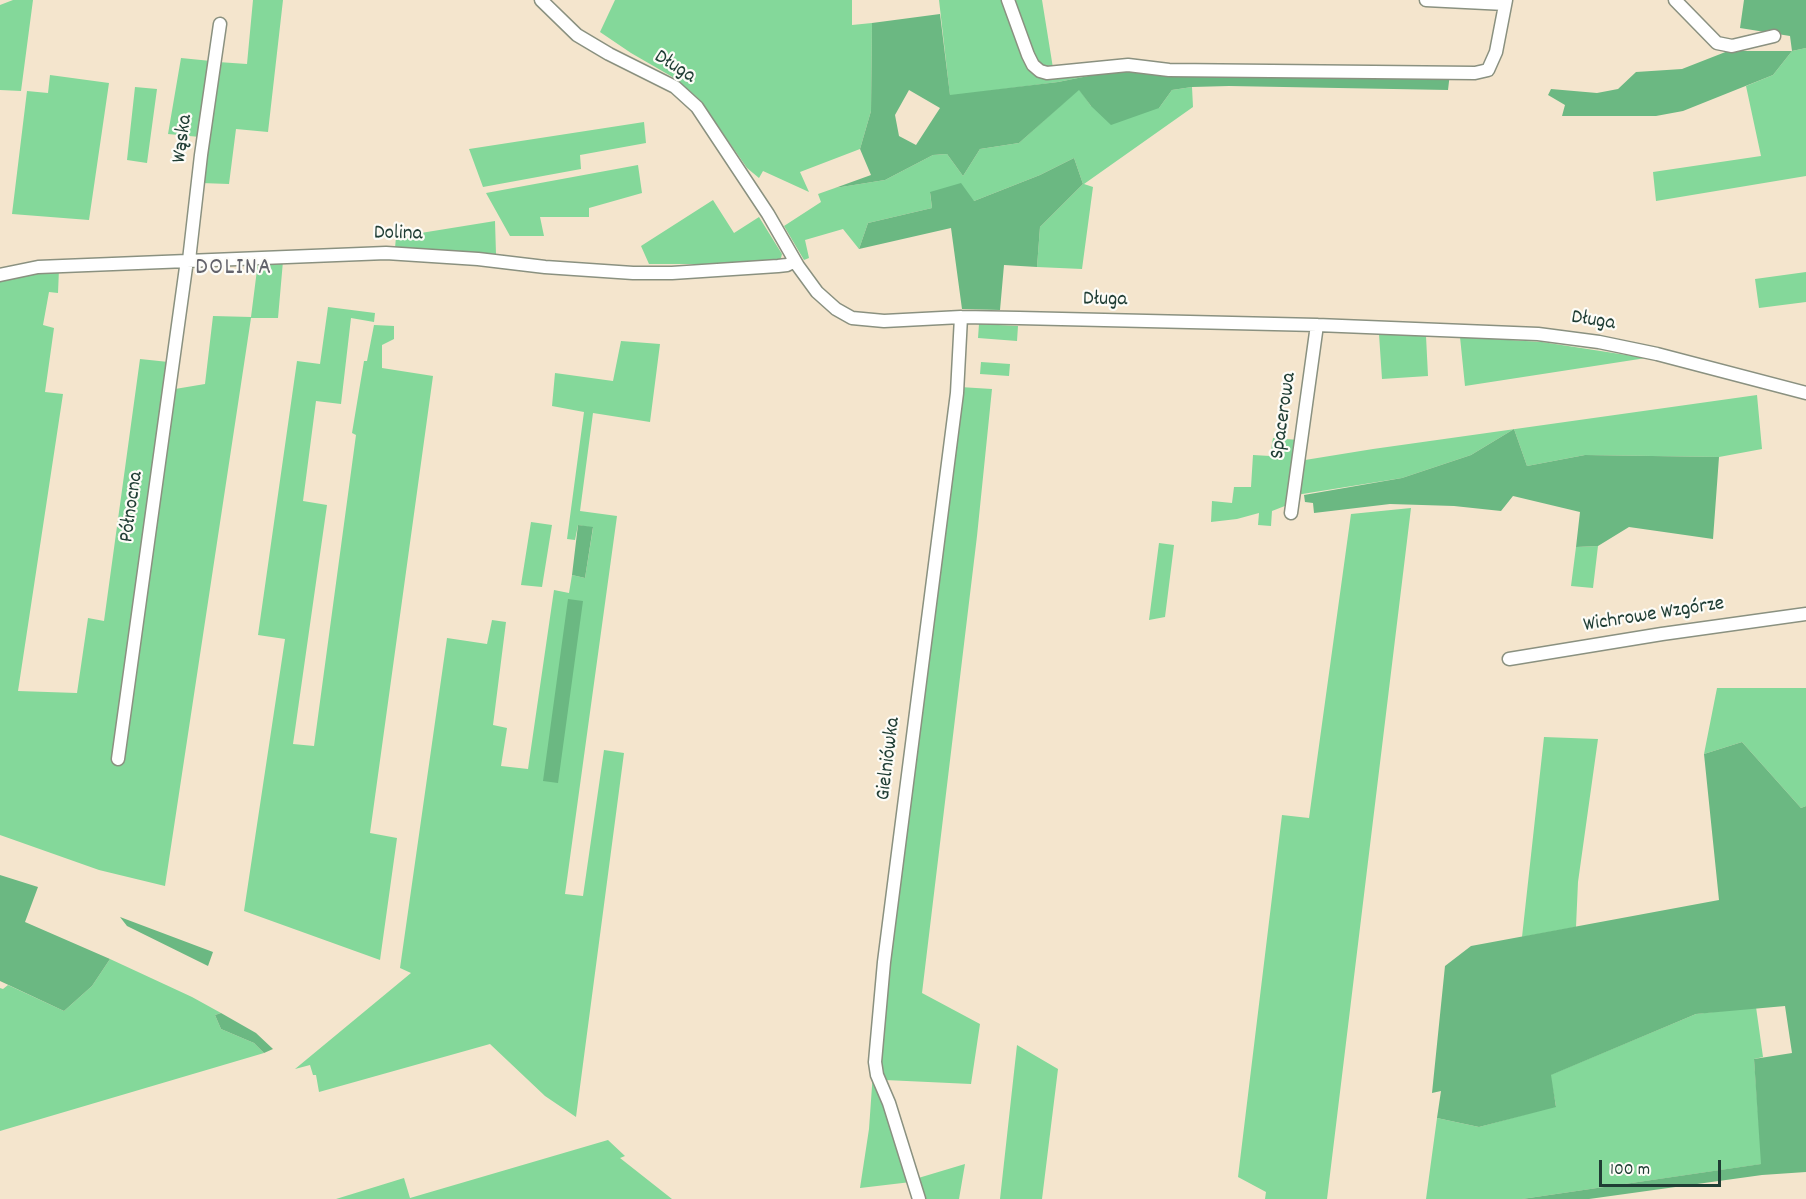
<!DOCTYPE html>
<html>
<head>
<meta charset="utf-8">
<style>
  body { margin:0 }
  #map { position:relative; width:1806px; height:1199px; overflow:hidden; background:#f4e5cd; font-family:Dekko,sans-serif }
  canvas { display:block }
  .scale { position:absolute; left:1599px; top:1160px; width:122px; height:27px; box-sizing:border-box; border:3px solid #1f3d34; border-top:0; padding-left:8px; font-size:18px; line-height:21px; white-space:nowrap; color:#1f3d34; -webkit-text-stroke:4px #fdfcf7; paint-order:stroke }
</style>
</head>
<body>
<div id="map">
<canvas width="1806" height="1199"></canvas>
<div class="scale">100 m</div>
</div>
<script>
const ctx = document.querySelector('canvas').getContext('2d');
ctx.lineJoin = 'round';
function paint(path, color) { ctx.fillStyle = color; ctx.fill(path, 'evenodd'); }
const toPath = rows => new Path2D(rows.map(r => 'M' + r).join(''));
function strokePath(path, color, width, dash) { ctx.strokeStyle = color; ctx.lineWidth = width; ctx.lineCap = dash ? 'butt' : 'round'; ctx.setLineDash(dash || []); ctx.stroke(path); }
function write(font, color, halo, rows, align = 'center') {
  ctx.font = font + ' Dekko,sans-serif'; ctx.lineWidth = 4.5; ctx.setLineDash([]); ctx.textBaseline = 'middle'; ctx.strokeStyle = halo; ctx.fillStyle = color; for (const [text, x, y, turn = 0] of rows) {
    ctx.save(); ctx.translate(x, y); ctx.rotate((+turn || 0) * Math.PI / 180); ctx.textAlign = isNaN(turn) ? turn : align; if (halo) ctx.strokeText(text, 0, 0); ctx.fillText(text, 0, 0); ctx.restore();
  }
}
paint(toPath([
  [13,0,33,0,21,91,0,90,0,5],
  [253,0,283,0,268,132,236,129,229,184,201,183,218,62,247,64],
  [615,0,852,0,852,25,872,23,871,111,860,149,800,172,809,192,763,171,759,178,747,168,699,99,676,79,631,53,600,32],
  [939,0,1042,0,1053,68,1123,69,1058,82,950,96],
  [1806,48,1806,176,1656,201,1653,172,1761,156,1746,86,1773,75,1792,51],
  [181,58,211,61,200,137,168,134],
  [50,75,109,83,89,220,12,214,27,91,48,93],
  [135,87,157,89,147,163,127,160],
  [1192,87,1193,107,1084,184,1093,187,1082,269,1037,267,1040,227,1083,184,1074,158,1040,175,974,201,930,193,932,208,868,223,859,249,843,229,805,240,809,258,804,260,784,226,821,202,818,194,835,188,885,180,933,155,947,154,963,176,980,149,1019,143,1079,89,1091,106,1159,108,1172,90],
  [644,122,646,143,580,155,581,169,483,187,469,149],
  [638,165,642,193,589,208,589,217,540,217,544,236,510,236,486,193],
  [713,200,734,233,759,217,782,254,780,262,734,264,649,264,641,246],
  [495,221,496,254,395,248,396,237],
  [283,261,278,318,251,318,165,886,99,870,0,835,0,280,59,269,58,293,49,292,43,325,54,328,45,392,63,394,18,691,77,693,88,618,104,621,140,359,178,363,175,389,205,384,213,316,251,317,258,262],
  [1806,272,1806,302,1759,308,1755,279],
  [328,307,375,313,374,322,351,318,341,404,316,401,303,501,327,505,293,744,314,746,356,435,352,433,364,361,367,361,374,325,394,326,394,339,382,345,382,368,433,376,370,833,397,838,380,960,244,911,285,639,258,635,297,361,320,364],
  [979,324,1018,326,1017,341,978,338],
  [1379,334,1426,336,1428,376,1382,379],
  [1460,337,1542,342,1646,358,1465,386],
  [621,341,660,344,650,422,593,413,580,511,617,516,565,894,583,896,604,750,624,753,576,1117,545,1096,490,1044,319,1092,316,1075,313,1075,310,1065,295,1069,411,973,400,968,447,638,487,644,492,620,506,622,493,725,507,728,501,766,528,769,554,590,569,593,572,575,585,578,593,528,578,525,575,540,567,539,584,412,552,406,555,373,613,381],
  [981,362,1010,364,1009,376,980,374],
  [960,387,992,389,977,536,922,993,980,1024,971,1084,885,1080,879,1063,885,973],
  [1757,395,1762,449,1719,457,1585,455,1527,466,1514,429,1471,455,1402,478,1296,495,1305,460,1373,449],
  [1273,438,1299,440,1290,504,1272,511,1271,526,1258,525,1259,513,1237,519,1211,522,1212,501,1232,503,1234,487,1251,487,1253,455,1270,456],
  [1411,508,1327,1199,1265,1199,1266,1192,1238,1177,1282,815,1309,818,1351,514],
  [531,522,552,525,542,587,521,585],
  [1159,543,1174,545,1165,617,1149,620],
  [1598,546,1593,588,1571,586,1576,547],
  [1717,688,1806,688,1806,806,1801,808,1742,742,1704,754],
  [1544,737,1598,739,1578,882,1576,927,1522,937],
  [110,959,192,997,221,1013,215,1015,221,1029,254,1043,264,1053,0,1131,0,988,3,989,8,985,64,1011,92,986],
  [1756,1007,1763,1057,1754,1059,1762,1164,1522,1199,1426,1199,1437,1118,1479,1127,1556,1106,1550,1075,1696,1014],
  [1017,1045,1058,1069,1042,1199,1000,1199],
  [873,1072,911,1182,860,1188,869,1129],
  [608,1140,625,1156,620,1158,672,1199,336,1199,404,1178,410,1198],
  [965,1164,959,1199,923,1199,915,1179]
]), '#84d89a');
paint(toPath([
  [1744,0,1806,0,1806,48,1792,51,1773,75,1683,111,1656,116,1562,116,1565,105,1548,95,1551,89,1597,93,1618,89,1636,72,1682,69,1728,51,1792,51,1790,36,1740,28],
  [940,14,950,95,1058,82,1123,69,1450,73,1448,90,1229,86,1192,87,1172,90,1159,108,1111,125,1091,106,1079,90,1019,143,980,149,963,176,947,154,933,155,885,180,835,188,871,175,860,149,871,111,872,23],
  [909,90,940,108,916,145,899,136,895,115],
  [1074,158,1083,184,1040,227,1037,267,1004,265,1000,310,962,309,951,228,859,249,868,223,932,208,930,192,961,183,974,201,1040,175],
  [1514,429,1527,466,1585,455,1719,457,1713,539,1629,527,1598,546,1576,547,1580,512,1513,496,1501,511,1454,506,1390,504,1314,513,1313,503,1305,502,1304,495,1402,478,1471,455],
  [578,525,593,527,585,578,572,575],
  [568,599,583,601,558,783,543,781],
  [1742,742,1801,808,1806,806,1806,1172,1762,1175,1589,1199,1522,1199,1761,1164,1754,1059,1792,1053,1785,1006,1696,1014,1551,1075,1556,1107,1479,1127,1437,1118,1441,1091,1432,1093,1445,966,1471,946,1719,900,1704,754],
  [0,875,38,887,25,922,110,959,92,986,64,1011,0,981],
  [120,917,213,952,208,966,127,926],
  [221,1013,256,1033,273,1049,264,1053,254,1043,221,1029,215,1015]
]), '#6bb882');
const minor = toPath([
  [541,0,577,35,609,54,675,87,697,107,768,214,798,266,817,292,836,309,852,318,884,321,961,317,1019,318,1317,325,1538,334,1599,342,1657,354,1806,393],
  [1008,0,1028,55,1033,65,1040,71,1047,73,1128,65,1169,70,1475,73,1488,70,1496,52,1506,0],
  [1426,0,1505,4],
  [1675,0,1717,43,1732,46,1774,36],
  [189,260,201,155,220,24],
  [0,275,38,267,386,253,478,259,545,267,633,273,672,273,778,266,787,265,795,261],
  [1291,513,1317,325],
  [1509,659,1662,634,1806,614],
  [118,759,187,260],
  [919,1199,889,1103,877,1075,875,1062,884,962,957,393,961,317]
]);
strokePath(minor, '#8a9180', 15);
strokePath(minor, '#fff', 12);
write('21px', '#1f3d34', '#fdfcf7', [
  ["Długa",674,68,32],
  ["Wąska",184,139,-82],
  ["Dolina",398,235,1],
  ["Długa",1105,301,1],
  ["Długa",1593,322,9],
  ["Spacerowa",1285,416,-82],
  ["Północna",133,507,-82],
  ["Wichrowe Wzgórze",1654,616,-9],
  ["Gielniówka",890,759,-83]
]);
ctx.letterSpacing = '1.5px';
write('24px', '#63636b', '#fdfcf7', [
  ["DOLINA",234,270]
]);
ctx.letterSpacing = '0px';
</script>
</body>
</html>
